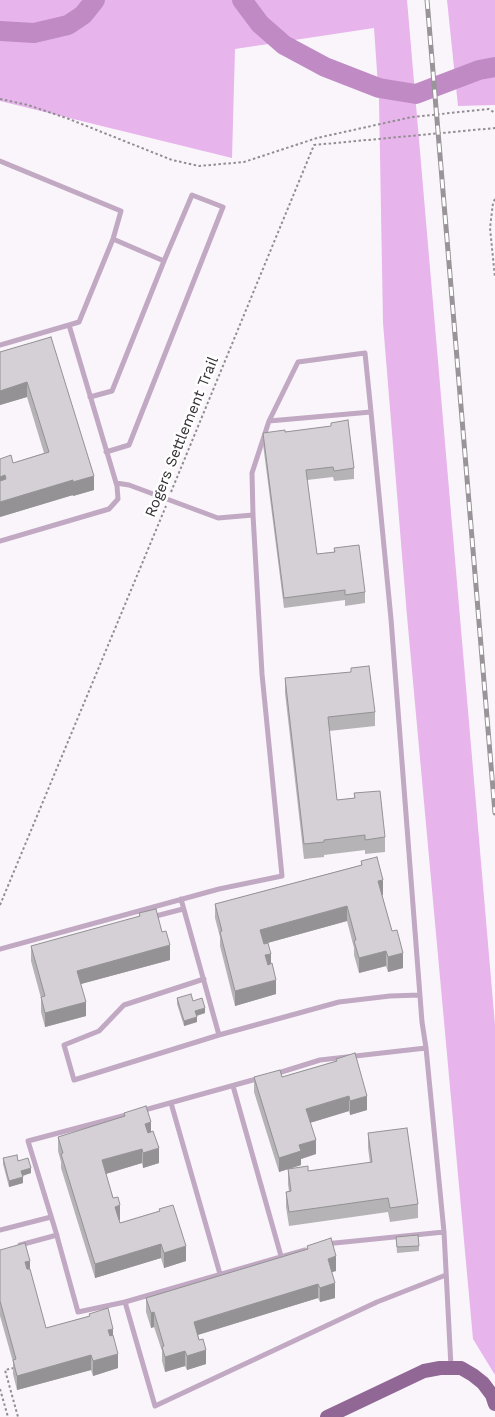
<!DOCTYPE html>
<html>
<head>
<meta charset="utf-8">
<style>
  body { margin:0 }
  canvas { display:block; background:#faf5fa }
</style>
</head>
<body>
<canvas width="495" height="1417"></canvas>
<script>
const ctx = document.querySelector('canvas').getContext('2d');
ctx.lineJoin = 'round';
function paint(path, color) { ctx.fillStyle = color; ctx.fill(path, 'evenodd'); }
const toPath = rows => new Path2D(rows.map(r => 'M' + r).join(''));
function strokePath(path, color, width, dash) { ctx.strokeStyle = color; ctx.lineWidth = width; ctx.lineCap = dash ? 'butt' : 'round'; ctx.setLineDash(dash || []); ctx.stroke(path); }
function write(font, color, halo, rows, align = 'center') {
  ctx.font = font + ' "Work Sans",sans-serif'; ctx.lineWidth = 5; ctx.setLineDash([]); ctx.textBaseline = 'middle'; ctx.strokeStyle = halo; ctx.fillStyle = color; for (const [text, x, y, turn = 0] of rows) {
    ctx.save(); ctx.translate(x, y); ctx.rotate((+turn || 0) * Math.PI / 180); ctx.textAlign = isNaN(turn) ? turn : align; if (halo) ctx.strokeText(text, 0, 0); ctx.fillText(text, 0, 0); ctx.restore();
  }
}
paint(toPath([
  [0,0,407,0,495,1025,495,1375,473,1339,407,616,383,323,379,100,374,28,235,49,232,158,0,101],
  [447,0,495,0,495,105,458,106]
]), '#e7b5ec');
strokePath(toPath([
  [242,0,260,24,284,45,325,67,379,88,416,94,479,70,495,67],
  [0,31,34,33,68,25,83,15,95,0]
]), '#c08bc5', 20);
strokePath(toPath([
  [0,99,28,105,69,119,172,160,199,166,244,162,317,138,412,117,489,109,495,113],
  [495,199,493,203,490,228,495,278],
  [171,492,314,145,495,128],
  [0,905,166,506],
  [14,1368,5,1370,18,1417],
  [0,1389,8,1417]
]), '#918d91', 2, [2.5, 2.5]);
strokePath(toPath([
  [0,161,121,211,113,239],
  [69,325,79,322,113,239,164,261,112,391,90,397],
  [0,345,69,325,117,486,118,499,109,509,0,541],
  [269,421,298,362,365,353,371,412],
  [106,452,129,445,223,207,192,195,164,261],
  [116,483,129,485,218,518,253,515],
  [181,899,219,1035,339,1002,390,996,420,995],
  [152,917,183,909],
  [0,949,219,889,282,876,262,674,253,515,252,473,269,421,371,412,391,619,422,1022,426,1048],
  [204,979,124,1005,99,1031,64,1045,74,1080,219,1035],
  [275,1074,320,1060,426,1048,444,1232,451,1367],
  [233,1086,281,1256],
  [171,1103,220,1274],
  [141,1111,260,1078],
  [130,1114,28,1141,55,1229,78,1312,125,1302,305,1250],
  [0,1230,51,1217],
  [325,1244,444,1232],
  [20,1245,57,1235],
  [125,1302,155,1406,377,1302,446,1275]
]), '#c1a9c3', 5);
strokePath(toPath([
  [327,1417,424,1371,440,1368,461,1368,473,1375,483,1383,492,1395,495,1404]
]), '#916796', 14);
const rail = toPath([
  [427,0,495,813]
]);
strokePath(rail, '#989498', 5);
strokePath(rail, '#fff', 3, [9]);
paint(toPath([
  [51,337,94,490,73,496,73,495,0,517,0,459,13,463,44,453,27,397,0,405,0,352],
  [331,423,354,468,354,479,334,481,333,477,307,480,317,554,334,552,334,548,365,592,365,603,345,606,345,600,284,608,263,444,263,433,285,432,331,426],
  [351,668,375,712,375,726,329,731,337,800,354,798,354,793,385,837,385,852,365,854,365,850,324,855,324,857,304,859,285,693,285,678,351,672],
  [361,861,383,895,382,895,392,931,403,968,388,972,386,966,359,973,354,955,354,948,347,921,264,944,271,963,276,994,235,1006,220,946,220,937,215,918,215,904,361,865],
  [139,913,170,960,81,984,86,1016,45,1027,41,1012,41,998,31,961,31,946,139,917],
  [177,998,193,1001,205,1013,197,1016,197,1022,184,1026,177,1004],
  [336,1059,367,1110,350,1115,349,1111,310,1123,316,1154,301,1159,301,1165,289,1169,308,1171,370,1163,368,1148,368,1133,418,1204,418,1218,390,1222,388,1212,289,1226,286,1207,286,1192,289,1192,288,1184,288,1169,279,1172,254,1092,254,1077,282,1077,336,1061],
  [124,1113,151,1132,159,1163,143,1168,142,1163,106,1174,120,1220,119,1220,120,1223,159,1211,159,1209,186,1261,164,1268,161,1258,95,1278,61,1168,61,1162,58,1151,58,1137,124,1117],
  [3,1158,18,1161,31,1173,23,1176,23,1183,9,1187,3,1164],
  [396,1237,419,1246,419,1251,397,1253],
  [307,1246,336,1271,332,1272,335,1298,320,1302,318,1298,198,1335,206,1364,187,1370,185,1366,165,1372,162,1361,162,1351,154,1327,151,1328,146,1312,146,1298,307,1249],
  [0,1250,30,1270,46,1328,89,1316,89,1314,113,1336,118,1368,93,1376,91,1370,17,1390,13,1374,13,1362,0,1316]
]), '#b6b3b7');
paint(toPath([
  [27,382,27,397,0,405,0,391],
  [5,475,5,490,0,491,0,477],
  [94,476,94,490,73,496,73,482],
  [73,480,73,495,0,517,0,502],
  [383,880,383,895,378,896,378,881],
  [347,906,347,921,260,945,260,930],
  [170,945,170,960,77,985,77,971],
  [386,951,386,966,359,973,359,958],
  [403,953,403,968,388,972,388,957],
  [271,954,271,968,265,970,265,955],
  [276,980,276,994,235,1006,235,991],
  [86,1002,86,1016,45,1027,45,1013],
  [205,1008,205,1013,195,1016,195,1011],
  [197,1017,197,1022,184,1026,184,1021],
  [349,1096,349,1111,306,1124,306,1109],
  [367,1096,367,1110,350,1115,350,1101],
  [151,1122,151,1136,145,1138,145,1124],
  [316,1140,316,1154,301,1159,301,1165,279,1172,279,1158,299,1145],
  [159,1148,159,1163,143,1168,143,1153],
  [142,1149,142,1163,102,1175,102,1160],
  [31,1168,31,1173,21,1176,21,1171],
  [23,1177,23,1183,9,1187,9,1181],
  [120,1205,120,1220,115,1222,115,1207],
  [161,1244,161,1258,95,1278,95,1264],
  [186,1246,186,1261,164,1268,164,1253],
  [336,1256,336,1271,328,1273,328,1259],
  [30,1261,30,1276,25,1277,25,1262],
  [335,1283,335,1298,320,1302,320,1288],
  [318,1284,318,1298,194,1336,194,1322],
  [154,1312,154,1327,151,1328,151,1313],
  [113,1329,113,1344,108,1345,108,1330],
  [206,1350,206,1364,187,1370,187,1356],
  [185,1351,185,1366,165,1372,165,1357],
  [118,1354,118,1368,93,1376,93,1361],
  [91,1355,91,1370,17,1390,17,1376]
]), '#949295');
const building = toPath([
  [51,337,94,476,73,482,73,480,0,502,0,481,6,479,5,475,0,477,0,459,11,455,13,463,49,452,27,382,0,391,0,352,51,337],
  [348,420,354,468,334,471,333,467,306,470,317,554,335,552,334,548,359,545,365,592,345,595,345,590,284,598,263,433,285,430,285,432,331,426,331,423,348,420],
  [369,666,375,712,328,717,337,800,355,798,354,793,380,791,385,837,365,840,365,835,324,840,324,842,304,844,285,678,351,672,351,668,369,666],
  [377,857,383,880,378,881,392,931,397,930,403,953,388,957,386,951,359,958,354,941,356,940,347,906,260,930,264,944,268,943,271,954,265,955,268,965,272,963,276,980,235,991,220,932,222,931,215,904,362,865,361,861,377,857],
  [156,909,162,932,166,931,170,945,77,971,86,1002,45,1013,41,997,45,996,31,946,140,916,139,913,156,909],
  [191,994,193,1001,202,998,205,1008,195,1011,197,1017,184,1021,177,998,191,994],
  [355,1053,367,1096,350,1101,349,1096,306,1109,316,1140,299,1145,301,1151,279,1158,254,1077,280,1070,282,1077,337,1061,336,1059,355,1053],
  [146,1106,151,1122,145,1124,148,1133,153,1131,159,1148,143,1153,142,1149,102,1160,113,1198,118,1197,120,1205,115,1207,120,1223,160,1211,159,1209,173,1205,186,1246,164,1253,161,1244,95,1264,61,1154,63,1153,58,1137,125,1116,124,1113,146,1106],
  [407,1128,418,1204,390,1208,388,1198,289,1212,286,1192,291,1191,288,1169,308,1166,308,1171,372,1162,368,1133,407,1128],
  [17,1155,18,1161,28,1158,31,1168,21,1171,23,1177,9,1181,3,1158,17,1155],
  [418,1235,419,1246,397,1247,396,1237,418,1235],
  [331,1238,336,1256,328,1259,335,1283,320,1288,318,1284,194,1322,199,1340,203,1339,206,1350,187,1356,185,1351,165,1357,162,1347,164,1346,154,1312,151,1313,146,1298,308,1249,307,1246,331,1238],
  [25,1243,30,1261,25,1262,27,1269,30,1269,46,1328,90,1316,89,1314,108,1308,113,1329,108,1330,110,1336,113,1335,118,1354,93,1361,91,1355,17,1376,13,1360,16,1359,0,1301,0,1250,25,1243]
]);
paint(building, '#d4d0d5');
strokePath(building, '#949295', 1);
write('15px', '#333133', '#fff', [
  ["Rogers Settlement Trail",182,437,-68]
]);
</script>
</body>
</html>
